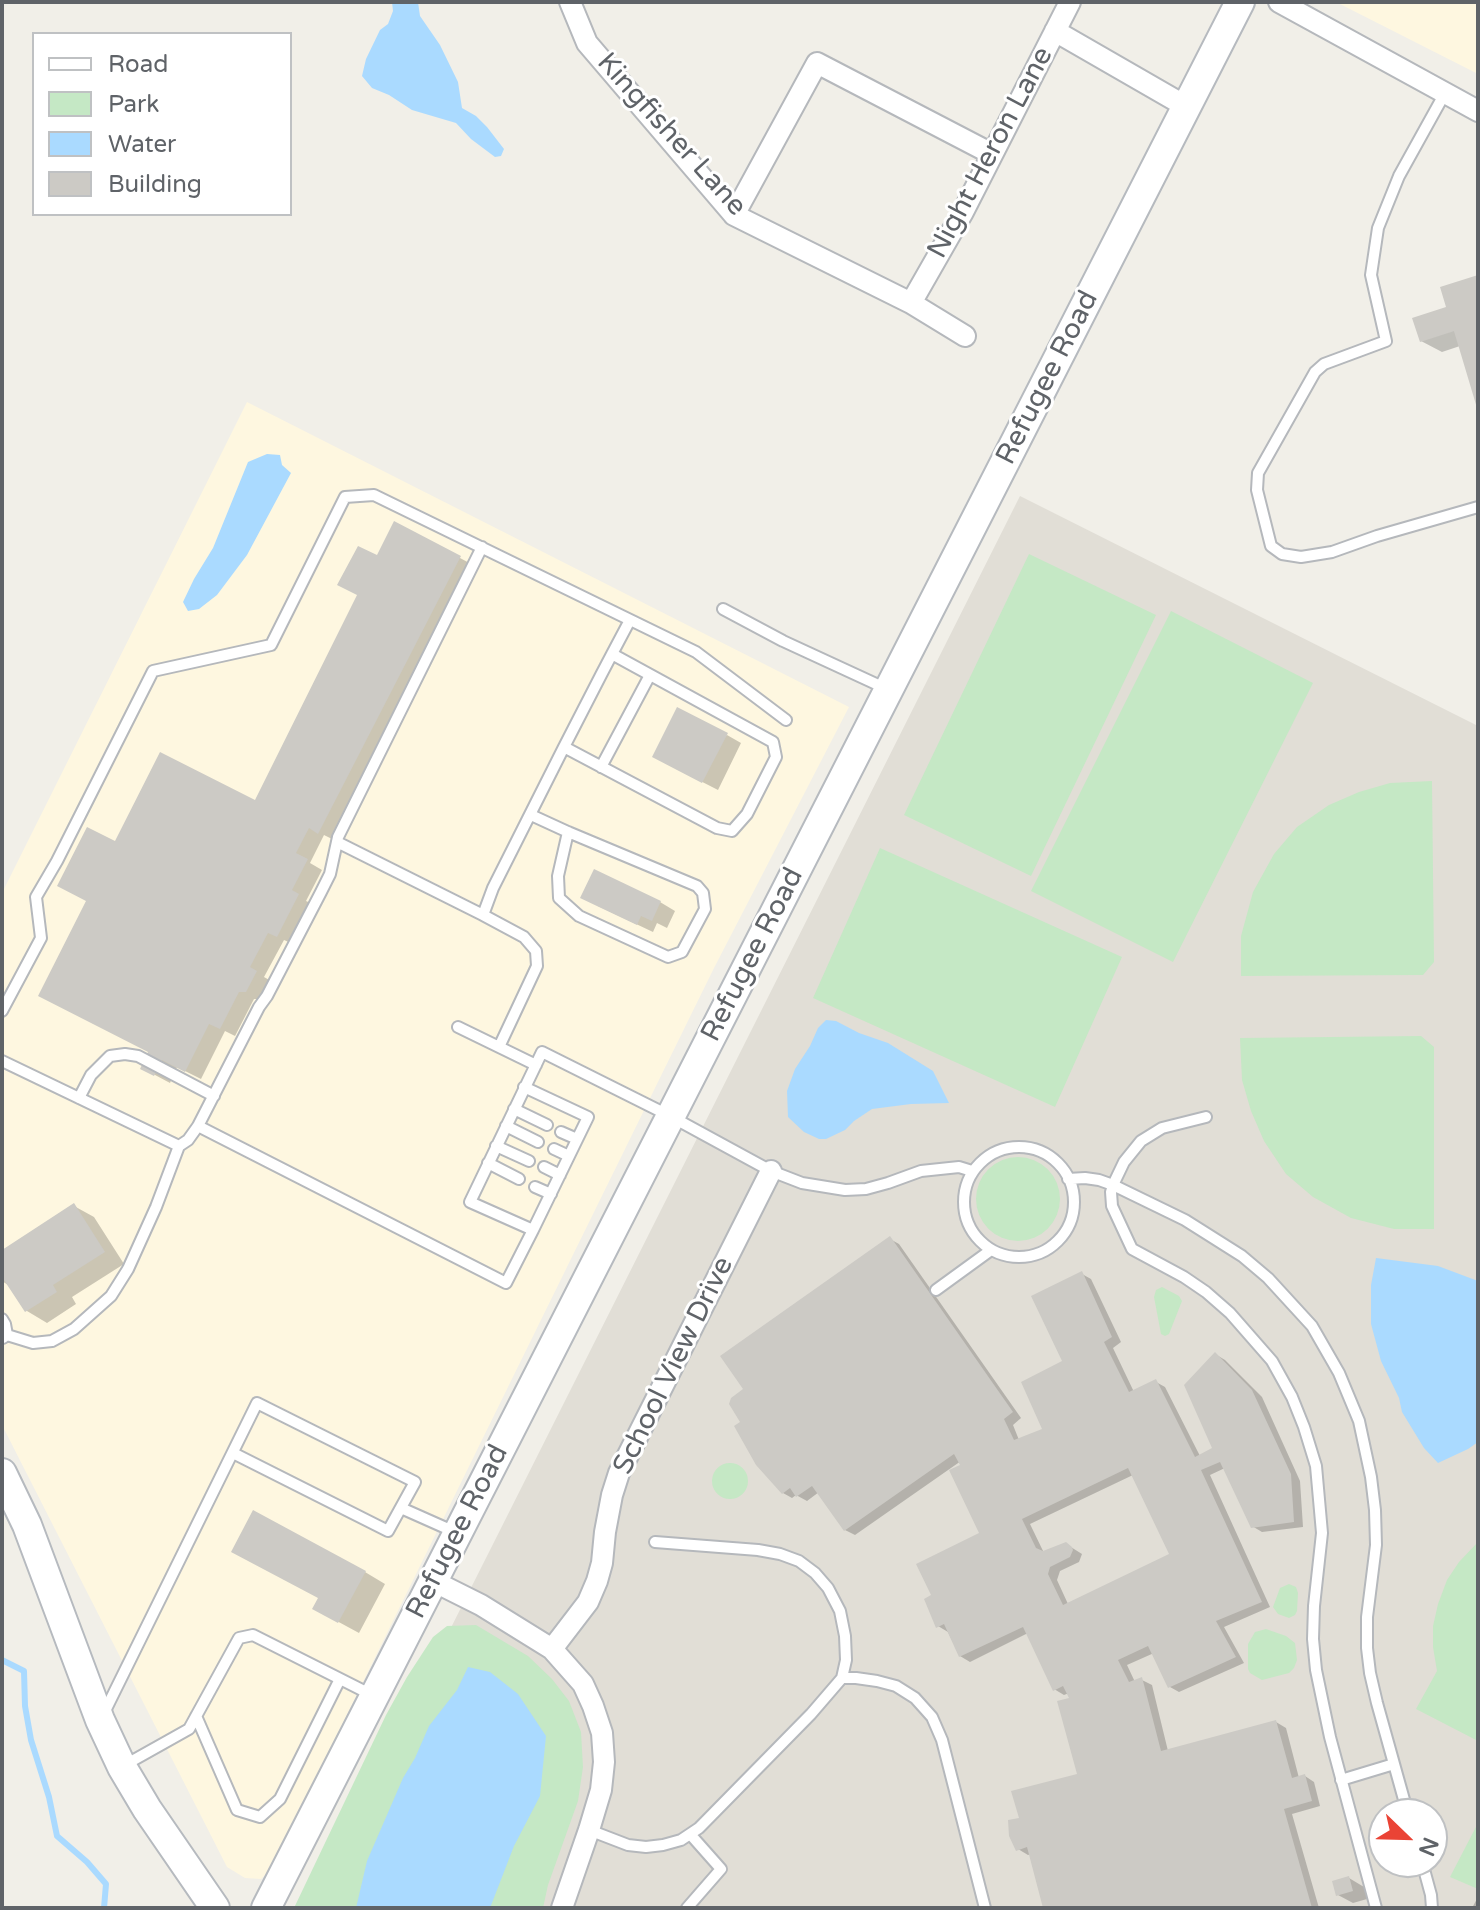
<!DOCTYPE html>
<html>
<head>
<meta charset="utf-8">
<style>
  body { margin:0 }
  #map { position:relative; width:1480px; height:1910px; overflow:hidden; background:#f1efe8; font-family:"Varela Round",sans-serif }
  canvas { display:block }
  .frame { position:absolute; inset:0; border:4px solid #5f6368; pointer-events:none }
  .legend { position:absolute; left:32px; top:32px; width:260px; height:184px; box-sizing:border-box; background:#fff; border:2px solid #bfc1c3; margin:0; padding:10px 14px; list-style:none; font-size:24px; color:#5f6368 }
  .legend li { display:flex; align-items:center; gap:16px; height:40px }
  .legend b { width:40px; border:2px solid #bfc1c3 }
  .north { position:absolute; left:1368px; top:1798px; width:80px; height:80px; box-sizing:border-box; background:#fff; border:2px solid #bfc1c3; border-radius:50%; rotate:113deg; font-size:22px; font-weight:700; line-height:32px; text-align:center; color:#5f6368 }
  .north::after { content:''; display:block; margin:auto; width:28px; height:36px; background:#ea4335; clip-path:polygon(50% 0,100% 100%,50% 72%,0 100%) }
</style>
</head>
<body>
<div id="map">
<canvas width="1480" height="1910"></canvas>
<div class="frame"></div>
<ul class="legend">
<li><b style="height:10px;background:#fff"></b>Road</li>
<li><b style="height:22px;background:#c5e8c5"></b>Park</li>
<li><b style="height:22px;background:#aadaff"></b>Water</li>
<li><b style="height:22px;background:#cccac5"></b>Building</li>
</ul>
<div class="north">N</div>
</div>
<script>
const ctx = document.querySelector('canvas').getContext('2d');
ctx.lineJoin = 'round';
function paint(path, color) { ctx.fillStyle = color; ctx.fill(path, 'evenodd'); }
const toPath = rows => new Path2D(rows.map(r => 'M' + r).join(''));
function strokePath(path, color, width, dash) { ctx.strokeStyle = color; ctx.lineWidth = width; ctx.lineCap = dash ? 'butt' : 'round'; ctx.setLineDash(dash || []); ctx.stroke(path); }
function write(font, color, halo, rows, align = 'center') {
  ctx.font = font + ' "Varela Round",sans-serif'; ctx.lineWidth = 6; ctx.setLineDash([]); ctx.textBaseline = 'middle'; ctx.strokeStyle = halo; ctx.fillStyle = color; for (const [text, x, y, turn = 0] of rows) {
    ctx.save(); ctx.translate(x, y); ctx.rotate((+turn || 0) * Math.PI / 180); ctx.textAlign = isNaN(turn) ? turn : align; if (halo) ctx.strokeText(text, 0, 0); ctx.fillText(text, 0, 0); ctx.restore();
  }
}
paint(toPath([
  [1336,2,1478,2,1478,74],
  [247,402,849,707,714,968,271,1869,261,1879,245,1878,227,1867,2,1425,2,893]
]), '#fef7e0');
paint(toPath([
  [1020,496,1478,726,1478,1908,310,1908],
  [1384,1814,1432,1814,1432,1862,1384,1862]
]), '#e1ded6');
paint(toPath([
  [1029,554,1156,615,1031,876,904,815],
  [1171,611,1313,683,1173,962,1031,891],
  [1432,781,1434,962,1423,975,1241,976,1241,936,1253,892,1274,854,1297,827,1329,805,1359,792,1390,783],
  [880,848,1122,957,1055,1107,813,998],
  [1421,1036,1434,1047,1434,1229,1394,1229,1351,1218,1313,1197,1286,1174,1264,1141,1251,1111,1242,1080,1240,1038],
  '976 1199a42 42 0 1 1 84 0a42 42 0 1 1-84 0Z',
  [1162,1287,1179,1296,1182,1301,1169,1334,1165,1336,1161,1334,1154,1297,1156,1290],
  '712 1481a18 18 0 1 1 36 0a18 18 0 1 1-36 0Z',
  [1478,1542,1478,1741,1416,1709,1437,1671,1433,1647,1433,1626,1438,1604,1447,1580,1459,1562],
  [1289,1584,1296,1587,1298,1593,1297,1611,1295,1615,1289,1618,1278,1614,1273,1607,1280,1588],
  [476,1625,528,1656,552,1679,569,1701,581,1732,583,1767,578,1801,548,1885,543,1908,294,1908,386,1715,407,1677,433,1637,447,1626],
  [1266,1629,1286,1636,1295,1643,1297,1660,1294,1668,1289,1673,1262,1680,1250,1673,1248,1669,1248,1644,1255,1632],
  [1478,1823,1478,1889,1450,1877]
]), '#c5e8c5');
paint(toPath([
  [392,2,418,2,420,16,440,45,458,82,462,108,476,116,487,127,504,149,501,156,495,157,471,139,456,123,412,110,389,95,372,88,362,76,366,59,380,30,388,24,393,11],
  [267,454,280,455,282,465,291,473,247,555,217,595,199,609,188,611,183,602,194,579,213,548,248,462],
  [826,1020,836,1021,859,1033,888,1043,933,1071,949,1103,911,1104,872,1109,854,1121,845,1130,826,1139,819,1139,804,1132,788,1117,787,1091,795,1069,810,1046,818,1028],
  [1376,1258,1438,1266,1478,1281,1478,1442,1468,1449,1438,1463,1424,1448,1402,1412,1399,1398,1381,1361,1371,1324,1371,1285],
  [468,1667,490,1672,518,1694,546,1736,540,1796,514,1846,490,1908,356,1908,367,1861,403,1778,415,1758,429,1726,457,1690]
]), '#aadaff');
paint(toPath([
  [1478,277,1478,404,1460,346,1442,352,1421,341],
  [377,558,460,558,475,566,334,840,324,835,310,863,322,870,306,901,313,904,293,944,284,940,264,977,271,981,262,999,254,999,235,1036,225,1031,201,1079,177,1067,170,1083,142,1068,151,1052,116,844,256,803],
  [727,735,741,743,718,790,669,765],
  [660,902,675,911,667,928,657,923,653,932,598,906],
  [74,1206,94,1217,124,1264,72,1297,76,1304,47,1323,27,1311,11,1287,2,1281,2,1252],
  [890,1239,899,1244,1021,1418,1013,1425,1019,1440,1045,1430,1064,1362,1082,1274,1091,1279,1121,1342,1113,1348,1134,1392,1156,1382,1165,1387,1200,1456,1215,1449,1215,1354,1225,1360,1262,1397,1300,1481,1303,1527,1262,1532,1252,1526,1225,1468,1210,1475,1270,1607,1224,1627,1244,1663,1179,1692,1170,1687,1154,1653,1127,1665,1135,1682,1142,1680,1152,1685,1168,1751,1276,1722,1286,1728,1299,1778,1305,1776,1314,1782,1320,1806,1292,1814,1319,1908,1045,1908,1031,1854,1028,1855,1018,1849,1021,1819,1079,1775,1072,1699,1069,1693,1064,1695,1054,1689,1028,1633,970,1662,960,1656,948,1632,938,1626,934,1596,982,1534,961,1461,855,1535,845,1530,819,1492,807,1501,796,1495,792,1498,783,1493,743,1422,746,1389],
  [1133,1475,1171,1555,1068,1604,1057,1580,1060,1571,1079,1562,1082,1554,1066,1544,1044,1553,1030,1524],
  [365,1572,385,1584,359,1633,335,1620,321,1598],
  [1349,1878,1364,1887,1367,1899,1353,1903,1338,1895],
  [1478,1897,1478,1908,1472,1908]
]), '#0003');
strokePath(toPath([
  [2,1660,24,1671,25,1706,31,1740,49,1797,57,1836,87,1862,106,1884,104,1908]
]), '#aadaff', 6);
paint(toPath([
  [1478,275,1478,408,1477,408,1454,331,1420,342,1412,318,1446,307,1440,287],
  [394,521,461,556,318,834,309,828,296,853,308,859,292,890,299,894,277,937,268,933,250,967,257,971,246,992,239,992,220,1029,209,1024,185,1072,162,1060,154,1076,140,1069,148,1052,38,996,86,901,57,886,87,827,115,841,160,752,255,800,357,595,337,585,358,546,377,555],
  [677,707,728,733,702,783,652,757],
  [594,869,661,901,652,921,641,916,637,925,580,898],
  [74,1203,105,1252,53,1285,57,1292,25,1312,2,1277,2,1250],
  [890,1236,1013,1412,1004,1419,1014,1440,1042,1429,1021,1382,1062,1361,1031,1296,1082,1271,1112,1337,1104,1342,1129,1392,1156,1379,1195,1457,1212,1448,1184,1385,1215,1352,1252,1390,1291,1474,1294,1522,1251,1528,1220,1462,1201,1470,1262,1602,1216,1621,1236,1657,1168,1688,1148,1646,1118,1660,1129,1682,1142,1677,1161,1751,1276,1720,1292,1778,1305,1774,1312,1801,1284,1809,1312,1908,1043,1908,1027,1847,1016,1851,1009,1836,1008,1820,1019,1818,1011,1791,1077,1774,1057,1701,1069,1698,1063,1686,1053,1691,1023,1627,959,1657,944,1624,936,1628,924,1599,931,1595,916,1564,979,1533,949,1470,960,1465,954,1454,844,1531,812,1486,796,1497,790,1488,782,1494,756,1465,734,1426,740,1422,729,1404,731,1398,743,1389,720,1356],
  [1128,1468,1169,1554,1063,1605,1048,1574,1050,1567,1070,1557,1073,1550,1072,1547,1066,1542,1043,1551,1036,1548,1022,1519],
  [253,1510,366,1571,338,1623,312,1609,318,1598,231,1552],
  [1349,1876,1353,1891,1336,1896,1332,1881]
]), '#cccac5');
const service = toPath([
  [1445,93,1399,176,1378,228,1371,275,1386,341,1324,364,1315,372,1258,473,1257,490,1271,546,1282,554,1301,557,1332,552,1377,536,1478,507],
  [723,609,783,641,887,689],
  [612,654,773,742,776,757,747,814,732,831,717,828,564,747,601,675,612,654,630,620],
  [601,767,650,675],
  [531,815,568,832,697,886,703,893,705,909,682,952,668,957,579,916,559,898,558,876,568,832],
  [337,842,483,915],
  [2,1011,41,938,36,897,57,861,153,671,271,645,345,497,374,495,696,652,786,720],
  [458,1027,536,1065],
  [499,1047,537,966,536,951,524,937,483,915,493,888,564,747],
  [2,1061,179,1146],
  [524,1087,588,1117,533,1230],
  [79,1098,91,1075,110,1056,125,1054,138,1056,214,1096],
  [514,1109,547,1125],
  [198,1126,506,1283,533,1230,470,1202,542,1052,670,1116,771,1171,802,1183,845,1190,866,1189,888,1183,921,1171,959,1167,972,1171],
  [506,1126,538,1142],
  [561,1132,577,1139],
  [496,1146,529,1161],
  '964 1202a55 55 0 1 1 110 0a55 55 0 1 1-110 0Z',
  [554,1149,569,1156],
  [488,1163,519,1179],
  [544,1167,560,1175],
  [1068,1179,1085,1178,1099,1180,1113,1185,1124,1162,1141,1141,1162,1128,1206,1117],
  [535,1187,551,1194],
  [936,1290,991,1250],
  [2,1319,5,1324,7,1335,3,1338],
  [7,1335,33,1343,52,1341,74,1329,111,1296,128,1269,156,1207,179,1146,188,1140,198,1126,259,1007,267,996,321,892,330,874,338,837,482,547],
  [401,1508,455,1532],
  [842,1678,856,1678,877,1681,896,1686,915,1698,932,1717,942,1740,985,1908],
  [103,1715,257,1403,415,1482,388,1531,233,1453],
  [196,1716,237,1810,260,1817,280,1799,340,1679],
  [123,1766,189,1729,239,1638,253,1635,372,1695],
  [1341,1780,1394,1764],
  [589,1830,628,1845,646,1847,663,1845,681,1840,699,1828,811,1714,842,1678,846,1660,845,1636,840,1611,828,1588,815,1573,799,1561,780,1554,758,1550,655,1542],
  [1422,1862,1431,1895,1432,1908],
  [687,1908,721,1869,690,1834],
  [1376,1908,1330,1737,1316,1670,1313,1639,1314,1606,1322,1533,1316,1466,1304,1427,1292,1397,1272,1361,1230,1313,1206,1292,1184,1277,1132,1249,1112,1206,1111,1192,1113,1185,1185,1220,1242,1256,1268,1278,1312,1326,1339,1373,1359,1421,1371,1477,1375,1510,1376,1545,1367,1617,1367,1648,1370,1673,1377,1703,1408,1814]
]);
const minor = toPath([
  [570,2,587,43,734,215,911,303,965,336],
  [1279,2,1478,111],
  [1055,31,1187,107],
  [734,215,817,63,992,154],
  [911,303,963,212,1070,2],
  [433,1581,481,1605,552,1649,583,1684,593,1706,602,1733,604,1762,601,1790,589,1830,562,1908],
  [552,1649,588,1602,597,1581,602,1563,605,1532,612,1495,619,1473,771,1171]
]);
const secondary = toPath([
  [2,1473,27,1525,100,1720,122,1767,147,1809,215,1908],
  [266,1908,1240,2]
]);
strokePath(service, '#b5b8bc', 14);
strokePath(minor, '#b5b8bc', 24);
strokePath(secondary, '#b6babf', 32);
strokePath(service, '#fff', 10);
strokePath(minor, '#fff', 20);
strokePath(secondary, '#fff', 28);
write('28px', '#5f6368', '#fff', [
  ["Kingfisher Lane",671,135,48],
  ["Night Heron Lane",991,153,-62],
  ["Refugee Road",1048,378,-63],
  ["Refugee Road",753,955,-63],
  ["School View Drive",674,1366,-64],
  ["Refugee Road",458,1532,-63]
]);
</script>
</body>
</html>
